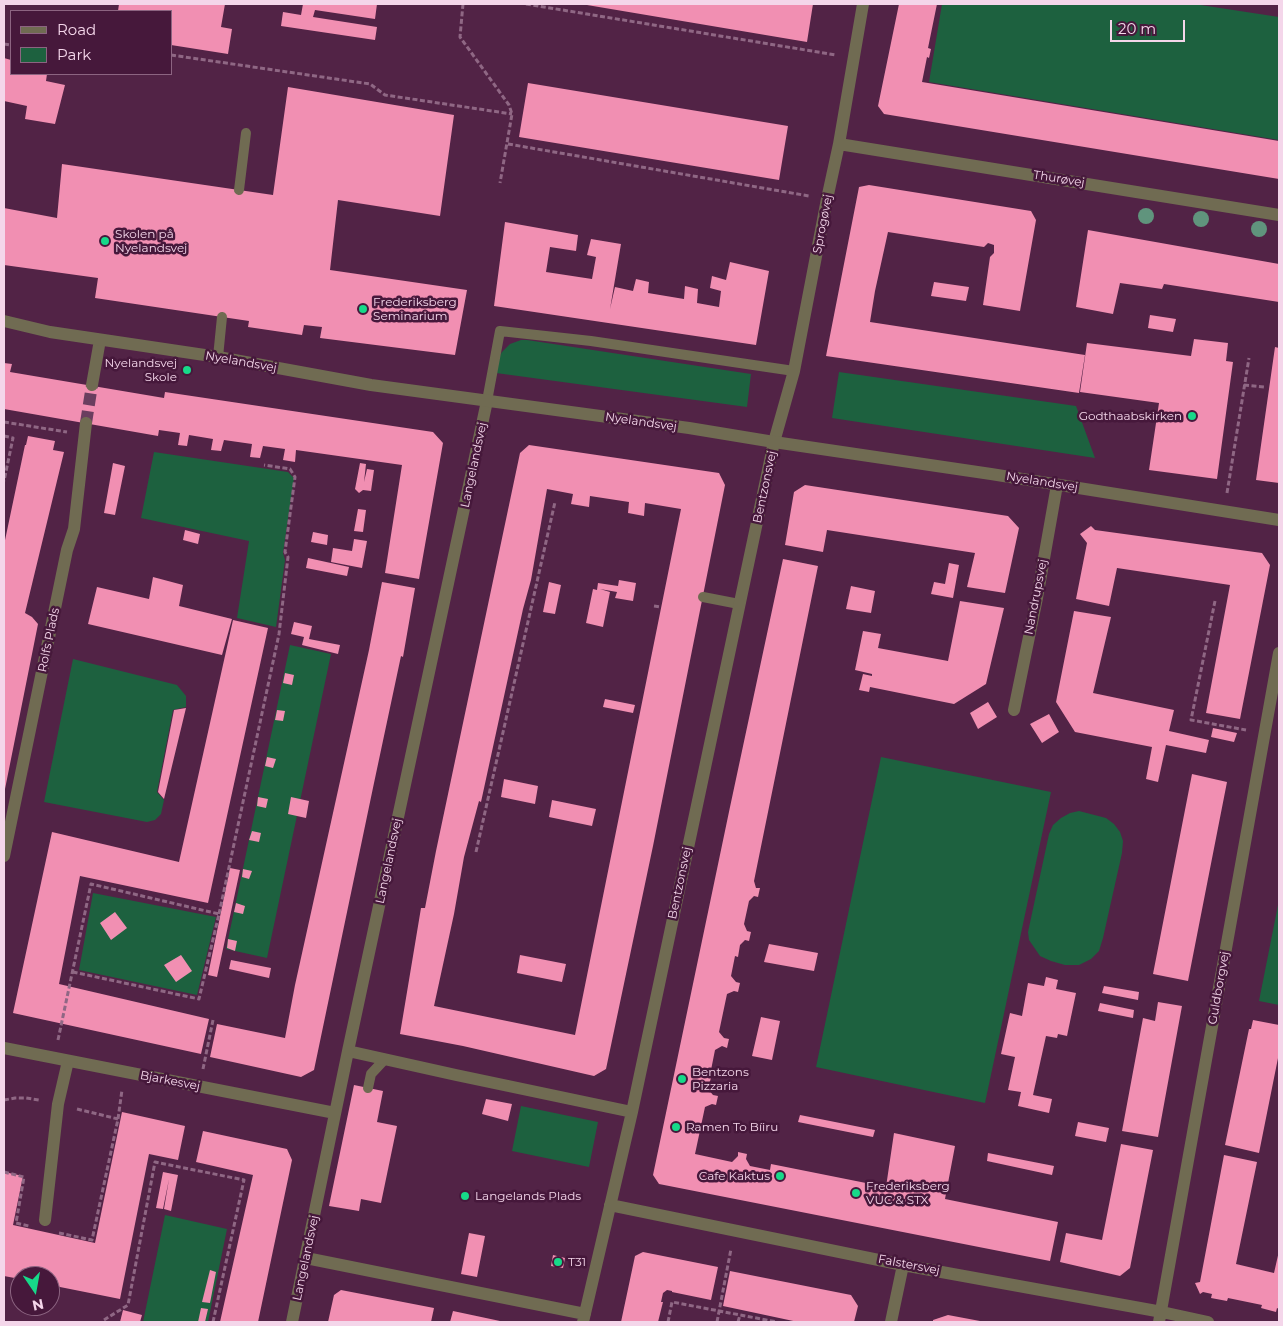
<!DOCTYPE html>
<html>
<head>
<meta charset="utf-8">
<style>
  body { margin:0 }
  #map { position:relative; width:1283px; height:1326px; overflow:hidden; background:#522346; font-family:Montserrat,sans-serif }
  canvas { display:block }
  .frame { position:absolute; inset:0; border:5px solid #f4d6ea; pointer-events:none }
  .legend { position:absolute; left:10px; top:10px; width:162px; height:65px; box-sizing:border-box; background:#46183b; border:1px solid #8c6481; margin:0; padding:6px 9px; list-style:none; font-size:15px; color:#f4d6ea }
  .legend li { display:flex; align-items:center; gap:10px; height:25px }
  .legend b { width:25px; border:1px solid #8c6481 }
  .north { position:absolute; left:10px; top:1266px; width:50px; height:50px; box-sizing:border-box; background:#46183b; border:1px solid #8c6481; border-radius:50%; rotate:168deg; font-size:14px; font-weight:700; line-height:20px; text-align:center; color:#f4d6ea }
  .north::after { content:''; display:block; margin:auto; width:18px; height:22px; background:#17d989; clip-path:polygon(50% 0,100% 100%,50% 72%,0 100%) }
  .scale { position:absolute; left:1110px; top:20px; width:75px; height:22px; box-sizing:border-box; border:2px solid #f4d6ea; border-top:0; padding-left:6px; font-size:15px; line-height:18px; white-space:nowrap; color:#f4d6ea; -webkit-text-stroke:4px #46183b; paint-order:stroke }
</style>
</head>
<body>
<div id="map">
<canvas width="1283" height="1326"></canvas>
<div class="frame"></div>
<ul class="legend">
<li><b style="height:6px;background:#706b52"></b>Road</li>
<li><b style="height:14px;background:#1d613f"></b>Park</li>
</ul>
<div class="north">N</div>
<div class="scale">20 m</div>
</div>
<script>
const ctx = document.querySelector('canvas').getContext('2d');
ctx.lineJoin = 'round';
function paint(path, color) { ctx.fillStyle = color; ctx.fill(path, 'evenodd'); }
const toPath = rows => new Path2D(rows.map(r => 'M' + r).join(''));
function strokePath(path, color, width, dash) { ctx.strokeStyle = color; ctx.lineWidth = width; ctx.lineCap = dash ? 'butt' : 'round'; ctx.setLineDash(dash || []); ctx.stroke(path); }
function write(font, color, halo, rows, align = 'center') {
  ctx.font = font + ' Montserrat,sans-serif'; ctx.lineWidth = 5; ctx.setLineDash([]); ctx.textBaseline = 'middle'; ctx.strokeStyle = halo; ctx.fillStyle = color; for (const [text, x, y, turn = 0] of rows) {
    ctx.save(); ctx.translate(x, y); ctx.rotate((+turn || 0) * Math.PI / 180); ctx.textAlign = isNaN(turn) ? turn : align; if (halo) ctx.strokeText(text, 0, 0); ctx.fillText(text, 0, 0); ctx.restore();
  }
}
paint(toPath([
  [942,4,1194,4,1279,17,1279,140,929,82],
  [521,340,527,340,751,374,747,407,496,373,499,357,502,352,510,344],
  [839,372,1076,406,1095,458,832,418],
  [154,452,288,472,294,478,283,553,285,560,276,627,237,618,249,541,141,518],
  [290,645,331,654,267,958,226,949],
  [73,659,177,685,186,696,186,707,173,710,157,792,164,800,161,814,155,820,147,822,44,802],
  [881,757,1051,792,985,1103,816,1067],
  [1079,811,1106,818,1114,824,1120,832,1123,841,1122,853,1103,938,1099,951,1091,959,1079,965,1065,965,1051,961,1040,956,1029,940,1028,932,1049,834,1053,825,1061,818,1070,813],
  [93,893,216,917,197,995,79,970],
  [1279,900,1279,1005,1259,1001],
  [521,1106,598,1122,589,1167,512,1151],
  [165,1215,227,1229,208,1322,143,1322]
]), '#1d613f');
paint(toPath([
  [119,4,225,4,221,27,232,29,228,54,171,45,171,11,118,11],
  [303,4,377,4,375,19,315,10,313,17,377,27,375,40,281,26,283,12,301,15],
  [587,4,813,4,807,42,587,5],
  [899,4,937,4,928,48,931,49,929,58,927,57,922,82,1279,141,1279,179,884,114,878,106],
  [4,58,11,60,11,74,47,74,46,81,65,85,55,124,25,119,27,106,4,101],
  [528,83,788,126,779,180,519,137],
  [288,87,454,115,440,216,338,200,330,270,467,290,455,355,320,338,322,327,304,325,302,335,248,327,249,321,95,298,98,278,4,265,4,208,57,218,62,164,273,195],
  [869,185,1031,211,1036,220,1020,311,983,305,990,257,994,253,994,245,988,243,984,247,888,232,875,291,870,322,1085,355,1079,393,826,356,859,187],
  [505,222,578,235,576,251,550,247,546,272,592,279,596,257,587,255,591,239,621,244,610,309,615,287,633,291,636,279,649,282,648,293,684,299,685,286,698,289,697,303,719,307,721,291,710,288,712,276,726,280,730,262,769,271,756,345,494,306],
  [1088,230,1279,264,1279,302,1164,284,1162,289,1120,283,1113,314,1076,307],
  [934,282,969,287,966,301,931,296],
  [1150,315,1176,319,1173,332,1148,328],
  [1194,339,1228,343,1226,361,1233,362,1217,479,1149,470,1159,403,1080,392,1087,343,1191,356],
  [1275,347,1279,348,1279,483,1256,480],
  [4,363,12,364,10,372,164,398,165,392,433,432,443,443,419,579,385,573,402,465,296,450,295,462,283,460,285,449,263,446,260,458,250,457,252,444,224,440,221,451,211,450,213,439,189,435,187,446,178,445,180,433,159,430,158,436,4,409,5,403,4,403],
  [28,436,55,441,53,450,64,452,25,613,32,617,38,624,5,789,4,545,25,445,26,445],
  [529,445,719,473,725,485,653,846,606,1069,594,1076,463,1046,400,1034,421,908,425,908,436,851,520,453],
  [547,489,573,494,571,504,589,507,590,496,629,502,628,513,644,516,645,503,681,509,575,1035,434,1006,454,914,464,857,479,801,481,802,523,609,531,580],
  [113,463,125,466,115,515,104,513],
  [360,463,366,464,364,482,367,469,374,470,371,491,363,490,359,493,355,489],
  [805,485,1008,516,1019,528,1005,593,967,587,975,553,827,530,823,552,785,545,794,492],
  [358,509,366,510,363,532,354,531],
  [1091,526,1095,530,1262,553,1270,565,1240,719,1206,713,1230,585,1117,568,1109,606,1076,599,1087,543,1080,534],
  [185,530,200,534,198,544,183,540],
  [313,532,328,535,327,545,311,542],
  [354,539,367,541,362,568,331,562,333,548,352,551],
  [308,558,349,567,347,576,306,568],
  [783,559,818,566,754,881,756,888,760,888,758,897,754,896,749,901,744,924,747,931,751,932,749,941,745,940,740,945,738,957,735,956,731,976,736,982,740,983,738,992,734,991,727,994,719,1032,724,1038,729,1039,727,1048,722,1046,715,1050,711,1070,713,1070,708,1089,713,1095,718,1096,716,1105,712,1104,705,1107,695,1154,732,1162,738,1156,738,1152,747,1154,746,1159,750,1166,770,1170,771,1164,886,1187,894,1133,955,1146,945,1199,1058,1222,1050,1261,659,1184,653,1175,730,807],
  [949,563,959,565,953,598,931,594,934,582,945,584],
  [153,577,183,585,179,606,232,619,222,655,88,624,97,587,149,599],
  [619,580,636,583,633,601,615,598,617,592,600,589,610,592,603,627,586,623,593,589,597,590,598,583,618,586],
  [382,582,415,588,403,657,401,656,374,783,314,1070,301,1077,210,1057,217,1024,285,1038,295,985,369,650],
  [549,582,561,585,555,614,543,612],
  [851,586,875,591,871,613,846,609],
  [960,601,1004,608,986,684,954,704,870,687,869,692,859,690,863,674,872,676,872,674,855,670,863,631,881,634,878,648,948,661],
  [1074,611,1111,617,1093,693,1174,710,1169,731,1209,740,1206,753,1166,745,1158,782,1146,779,1152,747,1075,732,1056,702],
  [233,620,268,628,208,903,80,876,59,984,209,1019,201,1054,13,1013,52,832,179,862],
  [294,622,312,626,309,639,340,645,338,654,302,645,304,637,291,634],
  [285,673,294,675,292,685,283,683],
  [605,699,635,705,633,713,603,707],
  [988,702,997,717,978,729,970,713],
  [186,708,164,799,158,792,174,710],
  [277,710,285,711,283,721,275,720],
  [1049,714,1059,732,1042,743,1030,724],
  [1213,728,1237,733,1234,742,1211,737],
  [267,757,276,759,273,768,265,766],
  [1192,774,1227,782,1188,981,1153,974],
  [504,779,538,786,535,804,501,797],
  [258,797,268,799,266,808,257,806],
  [291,797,309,801,306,818,288,814],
  [552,800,596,809,592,826,549,817],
  [252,831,261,833,259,842,249,840],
  [230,868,240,870,217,977,208,975],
  [243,869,252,871,249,879,242,877],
  [236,903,245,906,243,914,234,912],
  [115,912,127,928,111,940,100,923],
  [228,939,237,941,235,951,227,948],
  [769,944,818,953,814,971,764,962],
  [181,955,192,971,176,982,164,965],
  [520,955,566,964,562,982,517,973],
  [231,960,271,968,269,978,229,969],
  [1046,977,1058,980,1056,989,1076,993,1067,1036,1058,1034,1057,1038,1046,1036,1033,1095,1052,1099,1049,1113,1018,1106,1021,1092,1008,1090,1015,1057,1001,1054,1010,1013,1022,1016,1028,983,1044,986],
  [1104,986,1139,992,1138,1000,1102,993],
  [1158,1002,1182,1006,1158,1137,1122,1131,1143,1018,1155,1021],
  [1100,1003,1134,1010,1133,1018,1098,1011],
  [761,1017,780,1021,772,1060,752,1056],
  [1253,1020,1279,1025,1279,1053,1259,1153,1225,1145,1249,1029,1251,1029],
  [354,1085,383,1091,377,1122,397,1126,381,1203,361,1199,359,1211,329,1206],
  [486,1099,512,1104,508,1121,482,1114],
  [122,1112,185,1126,178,1160,149,1154,120,1299,50,1285,50,1276,20,1276,20,1279,4,1276,4,1172,23,1176,13,1225,95,1243],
  [800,1115,875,1130,873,1137,798,1122],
  [1078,1122,1109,1128,1106,1142,1075,1136],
  [203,1131,287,1149,292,1160,258,1322,220,1322,253,1175,196,1162],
  [1121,1144,1153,1150,1130,1268,1120,1276,1060,1262,1066,1233,1102,1240],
  [988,1153,1054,1166,1052,1175,987,1161],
  [1224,1155,1257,1162,1236,1264,1274,1273,1279,1251,1279,1309,1277,1308,1276,1312,1261,1308,1262,1305,1228,1298,1227,1301,1211,1298,1212,1294,1203,1292,1200,1294,1195,1283,1200,1282],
  [163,1172,178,1175,171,1211,164,1209,169,1179,163,1209,156,1208],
  [469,1233,485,1236,477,1277,461,1274],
  [643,1252,718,1267,711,1300,672,1292,672,1291,667,1290,663,1293,661,1302,663,1302,658,1322,621,1322,635,1256],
  [553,1255,565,1258,563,1268,551,1266],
  [210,1270,216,1272,210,1303,202,1302],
  [730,1271,851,1295,858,1306,854,1322,798,1322,723,1306],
  [341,1290,434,1308,431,1322,328,1322,334,1295],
  [201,1308,208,1309,205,1322,198,1322],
  [123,1310,142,1315,140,1322,120,1322],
  [453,1311,500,1321,500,1322,450,1322],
  [948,1315,980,1321,979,1322,933,1322,933,1320]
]), '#f18fb2');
strokePath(toPath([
  [86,423,92,385]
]), '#6a3e5f', 12, [12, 6]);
strokePath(toPath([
  [463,4,460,37,509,105,512,114,500,183],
  [526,4,836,55],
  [4,44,11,45],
  [171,55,370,84,385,95,512,114],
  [508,144,809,196],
  [1244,385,1265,387],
  [4,422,67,432],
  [4,436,13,438,4,481],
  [1227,493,1249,358],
  [1215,601,1191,720,1246,730],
  [654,606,661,607],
  [476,852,555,502],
  [219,914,279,634,288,557,285,552,295,477,290,469,264,465],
  [58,1040,91,884,219,914,199,999,73,972],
  [203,1069,213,1020],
  [4,1100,15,1098,26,1098,39,1100],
  [77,1109,118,1119],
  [4,1172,24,1177,16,1223,29,1226],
  [59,1233,92,1240,118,1119,122,1090],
  [104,1320,128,1305,155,1162,244,1180,213,1322],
  [668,1322,672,1302,777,1322],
  [717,1322,731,1249],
  [738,1322,740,1315]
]), '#8f6784', 3, [5, 2.5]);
strokePath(toPath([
  [239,190,246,133],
  [218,357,222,317],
  [487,401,500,331,591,341,794,371],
  [703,597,739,604],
  [368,1088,371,1074,385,1059]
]), '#706b52', 10);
strokePath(toPath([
  [839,144,1279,215],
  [92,385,100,340],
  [1014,710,1037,598,1057,485],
  [4,856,67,550,74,529,86,423],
  [4,1048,335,1113],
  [348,1051,456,1075,632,1112],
  [610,1205,903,1265,1162,1312,1208,1322],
  [45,1220,58,1104,68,1061],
  [306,1258,585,1314],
  [292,1322,348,1051,487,401],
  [583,1322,632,1112,774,442,794,371,827,199,839,144,863,4],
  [891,1322,903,1265],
  [1159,1322,1279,653]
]), '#706b52', 12);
strokePath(toPath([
  [4,321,50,332,218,357,371,385,689,428,774,442,991,474,1279,520]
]), '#706b52', 12);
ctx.fillStyle = '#60947d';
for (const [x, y] of [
  [1146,216],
  [1201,219],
  [1259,229]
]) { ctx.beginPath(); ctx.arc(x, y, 8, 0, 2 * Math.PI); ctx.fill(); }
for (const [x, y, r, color] of [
  [105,241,5,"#17d989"],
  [363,309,5,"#17d989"],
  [187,370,5,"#17d989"],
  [1192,416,5,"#17d989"],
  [682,1079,5,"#17d989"],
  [676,1127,5,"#17d989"],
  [780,1176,5,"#17d989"],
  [856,1193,5,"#17d989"],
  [465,1196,5,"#17d989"],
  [558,1262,5,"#17d989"]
]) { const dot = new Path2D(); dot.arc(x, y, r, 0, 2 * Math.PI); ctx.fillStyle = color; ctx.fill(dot); strokePath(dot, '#46183b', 2); }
write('12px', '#f4d6ea', '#46183b', [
  ["Thurøvej",1059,179,9],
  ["Sprogøvej",823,224,-79],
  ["Nyelandsvej",241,362,10],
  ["Nyelandsvej",641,422,8],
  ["Langelandsvej",474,465,-78],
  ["Nyelandsvej",1042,482,9],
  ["Bentzonsvej",765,487,-78],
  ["Nandrupsvej",1036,597,-79],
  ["Rolfs Plads",49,640,-78],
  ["Langelandsvej",389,861,-78],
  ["Bentzonsvej",680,883,-78],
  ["Guldborgvej",1219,988,-80],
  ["Bjarkesvej",170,1081,11],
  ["Langelandsvej",306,1258,-78],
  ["Falstersvej",909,1265,11]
]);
write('12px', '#f4d6ea', '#46183b', [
  ["Skolen på",115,234],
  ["Nyelandsvej",115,248],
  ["Frederiksberg",373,302],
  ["Seminarium",373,316],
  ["Nyelandsvej",177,363,"right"],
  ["Skole",177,377,"right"],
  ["Godthaabskirken",1182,416,"right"],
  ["Bentzons",692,1072],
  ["Pizzaria",692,1086],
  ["Ramen To Bíiru",686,1127],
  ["Cafe Kaktus",770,1176,"right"],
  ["Frederiksberg",866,1186],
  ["VUC & STX",866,1200],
  ["Langelands Plads",475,1196],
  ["T31",568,1262]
], 'left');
</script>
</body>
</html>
